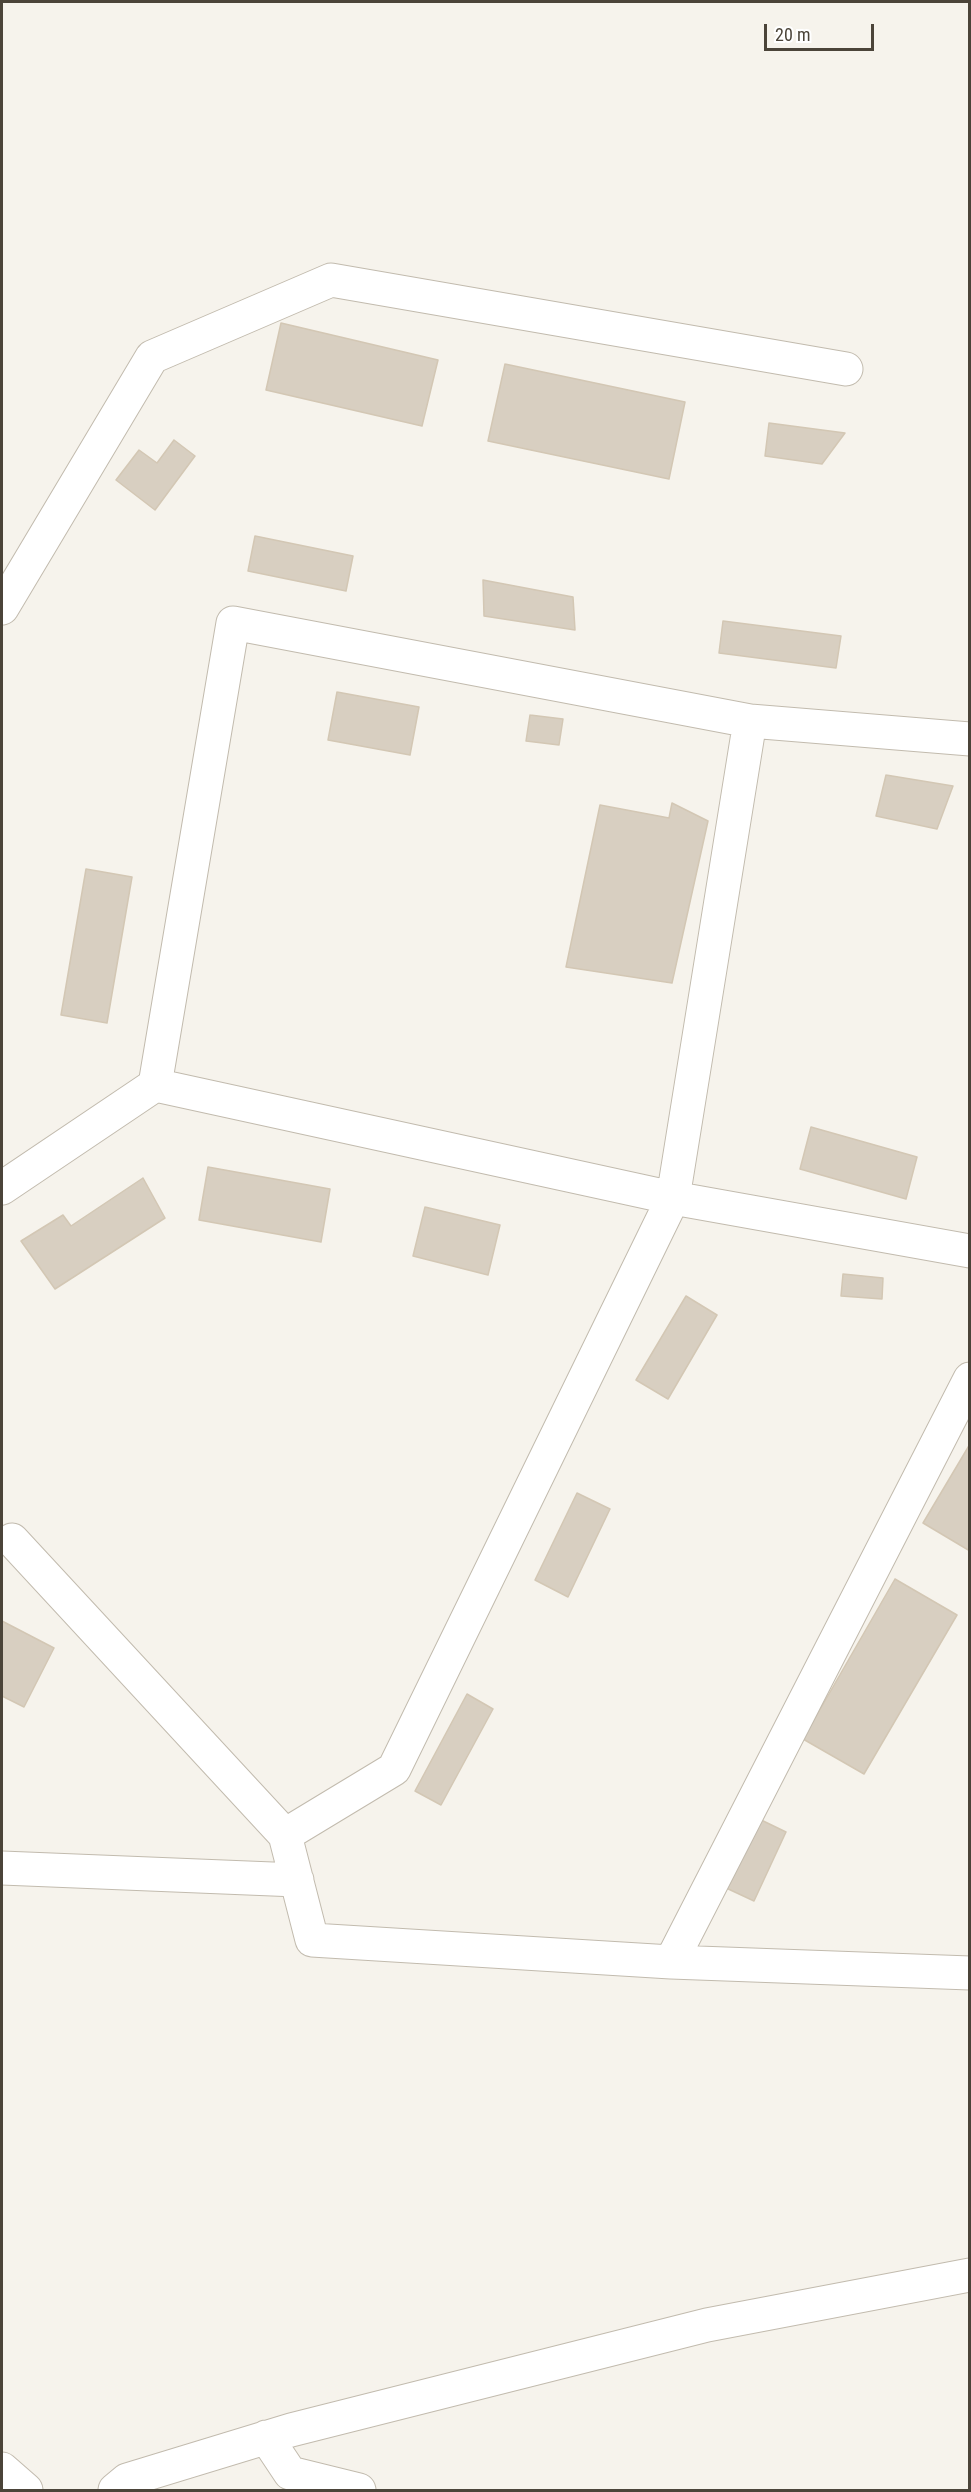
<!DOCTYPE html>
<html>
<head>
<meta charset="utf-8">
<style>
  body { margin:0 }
  #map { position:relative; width:971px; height:2492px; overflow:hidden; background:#f6f3ec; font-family:"Roboto Condensed",sans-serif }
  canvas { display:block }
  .frame { position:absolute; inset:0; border:3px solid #4b4439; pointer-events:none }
  .scale { position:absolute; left:764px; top:24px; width:110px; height:27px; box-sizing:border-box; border:3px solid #4b4439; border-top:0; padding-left:8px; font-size:18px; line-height:21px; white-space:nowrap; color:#4b4439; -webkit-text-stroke:4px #fff; paint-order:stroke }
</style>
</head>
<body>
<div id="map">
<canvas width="971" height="2492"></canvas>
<div class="frame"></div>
<div class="scale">20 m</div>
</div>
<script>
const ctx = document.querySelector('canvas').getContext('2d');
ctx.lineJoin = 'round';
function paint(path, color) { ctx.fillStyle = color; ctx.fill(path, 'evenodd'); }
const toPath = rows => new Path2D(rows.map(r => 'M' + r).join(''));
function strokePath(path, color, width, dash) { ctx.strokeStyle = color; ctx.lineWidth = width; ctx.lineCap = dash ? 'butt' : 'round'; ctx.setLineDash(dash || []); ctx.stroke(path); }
const building = toPath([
  [281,323,438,360,422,426,266,390,281,323],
  [505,364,685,402,669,479,488,441,505,364],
  [769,423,845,433,822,464,765,456,769,423],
  [174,440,195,456,155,510,116,480,139,450,157,463,174,440],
  [255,536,353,556,346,591,248,571,255,536],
  [483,580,573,597,575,630,484,616,483,580],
  [723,621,841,636,836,668,719,653,723,621],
  [337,692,419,707,410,755,328,740,337,692],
  [530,715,563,719,559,745,526,741,530,715],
  [886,775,953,786,937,829,876,816,886,775],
  [672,803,708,821,672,983,566,967,600,805,669,818,672,803],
  [86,869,132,877,107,1023,61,1015,86,869],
  [811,1127,917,1157,906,1199,800,1169,811,1127],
  [208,1167,330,1189,321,1242,199,1220,208,1167],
  [143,1178,165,1218,55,1289,21,1241,63,1215,71,1226,143,1178],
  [425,1207,500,1225,488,1275,413,1256,425,1207],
  [843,1274,883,1278,882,1299,841,1296,843,1274],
  [686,1296,717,1315,668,1399,636,1380,686,1296],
  [970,1444,970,1551,923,1523,970,1444],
  [577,1493,610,1509,568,1597,535,1580,577,1493],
  [895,1579,957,1615,864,1774,803,1739,895,1579],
  [2,1621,54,1648,24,1707,2,1696,2,1621],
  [467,1694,493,1709,441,1805,415,1791,467,1694],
  [755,1817,786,1832,754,1901,724,1887,755,1817]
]);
paint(building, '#d8cfc1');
strokePath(building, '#d3c7b4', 1.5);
const minor = toPath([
  [2,608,152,357,331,280,846,369],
  [750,721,970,739],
  [2,1188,155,1085,673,1198,750,721,233,623,155,1085],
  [970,1379,671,1962,970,1973],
  [12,1540,285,1835,312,1940,671,1962],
  [285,1835,394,1769,673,1198,970,1251],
  [2,1868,297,1880],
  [266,2437,290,2473,359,2490],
  [2,2469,26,2490],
  [115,2490,127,2480,291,2430,707,2325,970,2275]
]);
strokePath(minor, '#c2bbae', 35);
strokePath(minor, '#fff', 33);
</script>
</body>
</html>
